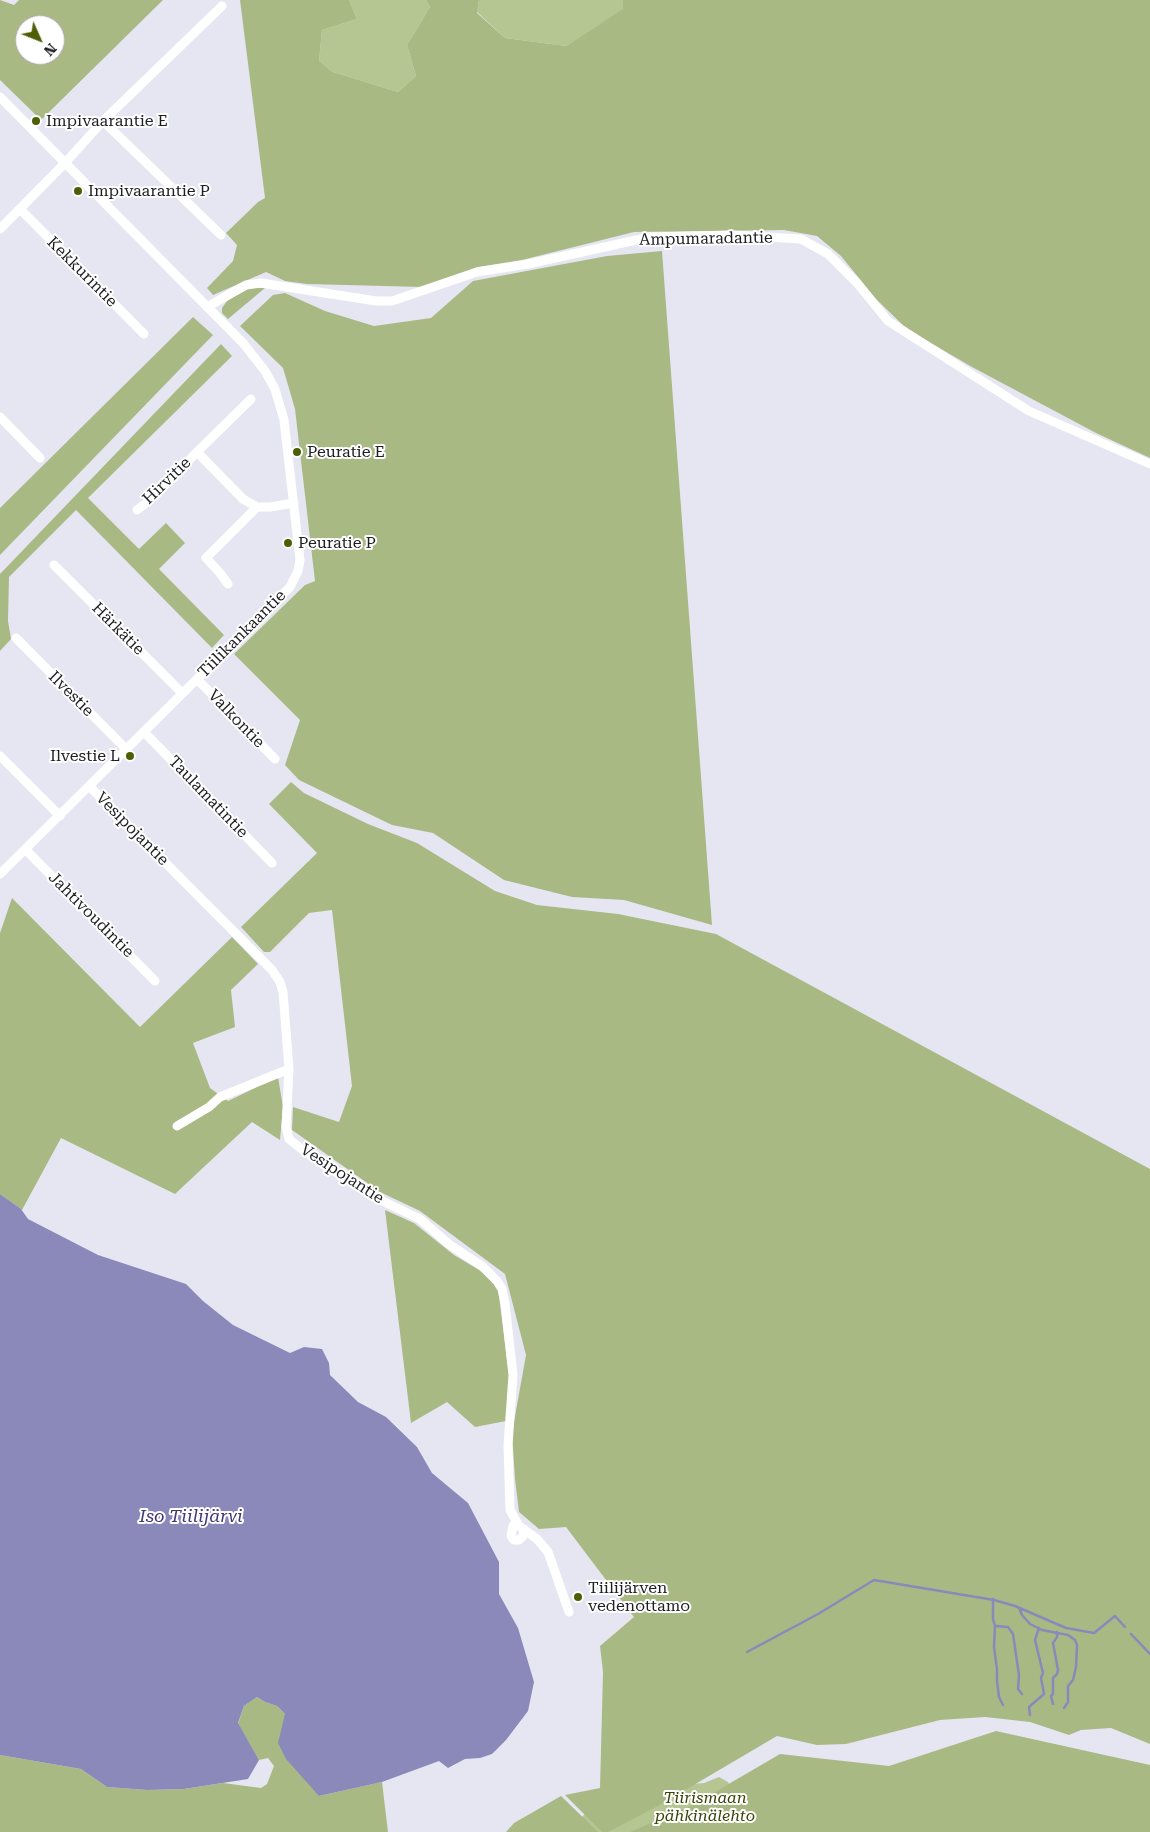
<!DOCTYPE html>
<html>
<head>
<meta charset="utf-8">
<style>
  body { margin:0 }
  #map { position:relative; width:1150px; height:1832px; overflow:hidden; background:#e6e6f3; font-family:"Roboto Serif",serif }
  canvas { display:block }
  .north { position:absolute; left:15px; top:15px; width:50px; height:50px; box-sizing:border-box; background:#fff; border:1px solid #a5a5a7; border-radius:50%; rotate:134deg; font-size:14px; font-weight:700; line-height:20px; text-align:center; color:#1d1d22 }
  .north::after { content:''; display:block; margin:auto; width:18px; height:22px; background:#4d5f04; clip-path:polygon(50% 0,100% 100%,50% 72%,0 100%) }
</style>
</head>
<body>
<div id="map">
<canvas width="1150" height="1832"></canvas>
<div class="north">N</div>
</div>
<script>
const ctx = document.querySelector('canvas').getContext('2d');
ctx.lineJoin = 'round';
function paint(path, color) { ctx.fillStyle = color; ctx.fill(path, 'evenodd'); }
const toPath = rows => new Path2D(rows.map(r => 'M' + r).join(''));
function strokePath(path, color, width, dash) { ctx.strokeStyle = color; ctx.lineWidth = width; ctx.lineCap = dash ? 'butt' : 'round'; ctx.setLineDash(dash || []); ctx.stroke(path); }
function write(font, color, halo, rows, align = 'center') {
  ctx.font = font + ' "Roboto Serif",serif'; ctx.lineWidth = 4; ctx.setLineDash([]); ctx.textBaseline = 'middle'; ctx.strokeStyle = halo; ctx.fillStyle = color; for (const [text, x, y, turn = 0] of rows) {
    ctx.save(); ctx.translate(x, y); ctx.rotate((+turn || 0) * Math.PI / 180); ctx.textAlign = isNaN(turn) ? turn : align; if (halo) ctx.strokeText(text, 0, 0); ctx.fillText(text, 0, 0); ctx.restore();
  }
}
paint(toPath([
  [349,0,426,0,430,7,407,45,416,76,398,92,333,72,319,61,322,30,357,19],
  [479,0,623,0,624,9,566,46,505,38,477,12],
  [719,1777,728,1782,732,1791,736,1832,570,1832,587,1811,611,1791,704,1783]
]), '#b6c693');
paint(toPath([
  [0,0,14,5,19,0,163,0,41,120,0,80],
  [25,25,55,25,55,55,25,55],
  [240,0,349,0,357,19,322,30,319,61,333,72,398,92,416,76,407,45,430,7,426,0,479,0,477,13,505,38,566,46,623,9,623,0,1150,0,1150,458,1096,433,972,367,907,329,876,299,841,256,817,236,784,230,634,232,522,260,478,267,423,287,307,284,285,281,266,272,213,295,207,288,233,261,237,245,226,233,258,202,265,198],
  [662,251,712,925,624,900,572,897,504,880,433,833,392,825,299,780,285,765,300,720,234,654,305,585,315,581,295,409,283,368,240,326,273,295,285,293,325,311,374,326,431,318,473,281,607,256],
  [248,287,265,288,228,319,222,313,222,308,227,301],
  [193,317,213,335,0,555,0,508],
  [221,344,232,356,88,498,139,549,166,523,185,543,159,569,224,635,212,648,76,510,9,577,8,621,11,639,0,651,0,574],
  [291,782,304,793,368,824,417,843,495,891,537,905,618,914,716,934,1150,1169,1150,1744,1111,1728,1081,1730,1069,1735,1030,1722,985,1717,940,1720,846,1744,817,1745,777,1736,658,1806,608,1832,602,1832,565,1795,600,1788,603,1672,600,1646,634,1617,566,1527,539,1529,519,1512,515,1479,512,1433,526,1355,505,1274,420,1211,380,1192,292,1130,293,1107,339,1122,352,1086,332,910,309,913,270,952,264,952,241,927,317,853,269,804],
  [12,898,140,1027,232,937,258,964,231,990,235,1027,193,1043,210,1088,228,1101,278,1077,283,1107,280,1140,252,1122,175,1194,61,1138,22,1210,0,1194,0,933],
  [385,1210,414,1223,454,1255,484,1273,498,1288,509,1376,506,1421,475,1427,447,1402,411,1423],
  [257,1697,265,1702,277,1706,285,1714,319,1796,382,1782,388,1832,0,1832,0,1755,81,1769,107,1787,147,1790,184,1789,223,1783,261,1788,267,1784,274,1766,268,1758,259,1760,238,1724,244,1706],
  [996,1731,1150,1765,1150,1832,630,1832,691,1806,780,1754,889,1766],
  [561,1796,598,1832,506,1832,514,1823]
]), '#a9b984');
paint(toPath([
  [0,1194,21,1209,28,1219,98,1255,186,1284,203,1301,233,1325,290,1353,304,1347,322,1349,329,1363,330,1375,358,1402,386,1417,417,1447,432,1473,468,1503,499,1562,499,1594,518,1628,534,1682,528,1711,506,1740,492,1754,480,1758,465,1759,448,1768,439,1761,382,1782,319,1796,286,1759,278,1743,285,1714,277,1706,265,1702,257,1697,244,1706,238,1723,259,1760,248,1779,184,1789,147,1790,107,1787,81,1769,0,1755]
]), '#8b89ba');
strokePath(toPath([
  [993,1599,993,1619,995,1626,994,1647,997,1669,997,1681,999,1697,1003,1705],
  [1019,1608,1022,1615,1030,1624,1042,1630,1068,1635,1075,1640,1077,1645,1076,1667,1073,1680,1068,1686,1068,1702,1064,1708],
  [996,1626,1008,1627,1013,1634,1019,1675,1018,1689,1022,1694],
  [1131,1634,1150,1654],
  [747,1652,818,1614,874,1580,994,1600,1015,1606,1066,1628,1094,1633,1115,1616,1125,1627],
  [1053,1704,1051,1696,1053,1694,1053,1678,1057,1674,1058,1670,1053,1643,1057,1637,1057,1632],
  [1030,1715,1029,1707,1044,1694,1041,1678,1043,1673,1035,1640,1039,1628]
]), '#8b89ba', 2.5);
strokePath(toPath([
  [0,97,243,343,265,371,275,389,284,420,300,560,298,571,290,587,0,874],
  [103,121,221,235],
  [20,209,144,334],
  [0,229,65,163,103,121,222,6],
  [207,307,246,285,261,283,376,301,392,301,477,272,528,264,650,237,732,235,801,239,828,254,857,283,888,321,1029,411,1150,464],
  [0,417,40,458],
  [197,452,251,399],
  [137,510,150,500,197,452,243,499,257,507],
  [54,565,182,693],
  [228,584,220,573,206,558,257,507,270,507,294,503],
  [16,638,126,749],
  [197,679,275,759],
  [144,732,272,863],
  [0,756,60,816],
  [89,786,272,970,280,982,283,992,289,1069,286,1127,289,1139,304,1151,372,1196,420,1219,450,1245,482,1266,497,1281,502,1289,505,1303,513,1375,508,1445,510,1510,519,1526,537,1539,548,1552,569,1612],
  [26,850,155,981],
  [177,1126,209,1107,220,1097,289,1069],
  [516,1522,513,1526,511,1536,514,1540,519,1540,523,1536,524,1529]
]), '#fff', 9);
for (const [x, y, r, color] of [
  [36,121,5,"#4d5f04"],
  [78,191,5,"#4d5f04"],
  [297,452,5,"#4d5f04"],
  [288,543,5,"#4d5f04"],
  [130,756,5,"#4d5f04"],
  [578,1597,5,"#4d5f04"]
]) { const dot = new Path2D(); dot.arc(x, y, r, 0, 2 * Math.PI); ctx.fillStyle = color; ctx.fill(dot); strokePath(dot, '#fff', 2); }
write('16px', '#1d1d22', '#fff', [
  ["Impivaarantie E",46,121],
  ["Impivaarantie P",88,191],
  ["Peuratie E",307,452],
  ["Peuratie P",298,543],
  ["Ilvestie L",120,756,"right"],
  ["Tiilijärven",588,1588],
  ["vedenottamo",588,1606]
], 'left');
write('16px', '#1d1d22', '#fff', [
  ["Ampumaradantie",706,239,-1],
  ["Kekkurintie",82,272,45],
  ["Hirvitie",167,481,-44],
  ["Härkätie",118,629,45],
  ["Tiilikankaantie",242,634,-45],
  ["Ilvestie",71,694,45],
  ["Valkontie",236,719,46],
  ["Taulamatintie",208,797,46],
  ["Vesipojantie",132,829,45],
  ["Jahtivoudintie",91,915,45],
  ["Vesipojantie",342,1174,33]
]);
write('italic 16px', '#384508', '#fff', [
  ["Tiirismaan",705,1798],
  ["pähkinälehto",705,1816]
]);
write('italic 18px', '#403776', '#fff', [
  ["Iso Tiilijärvi",191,1517]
]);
</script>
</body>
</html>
